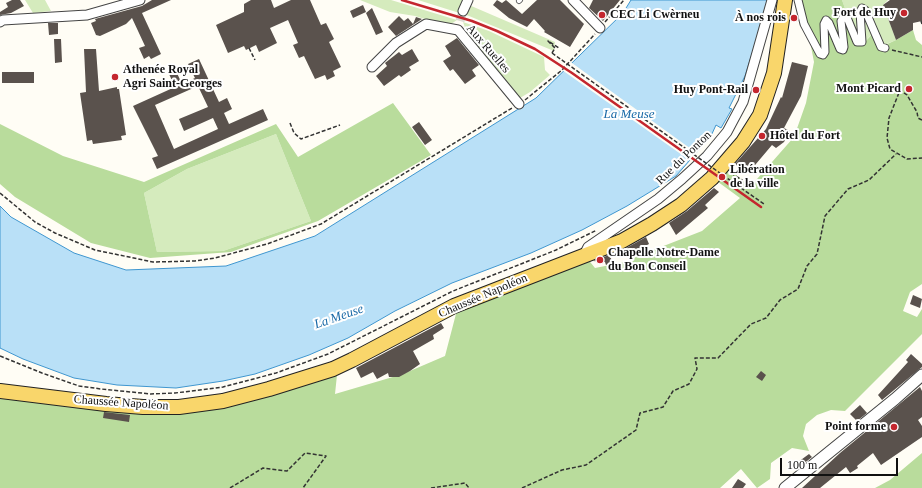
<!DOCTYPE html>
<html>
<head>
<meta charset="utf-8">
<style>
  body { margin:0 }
  #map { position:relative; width:922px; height:488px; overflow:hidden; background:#fffdf5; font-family:"Times New Roman",serif }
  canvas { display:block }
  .scale { position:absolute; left:780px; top:458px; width:118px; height:18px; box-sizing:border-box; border:2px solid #111; border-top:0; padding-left:5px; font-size:12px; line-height:14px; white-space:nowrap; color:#111; -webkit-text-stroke:3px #fff; paint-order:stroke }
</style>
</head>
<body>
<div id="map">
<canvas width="922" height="488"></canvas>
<div class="scale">100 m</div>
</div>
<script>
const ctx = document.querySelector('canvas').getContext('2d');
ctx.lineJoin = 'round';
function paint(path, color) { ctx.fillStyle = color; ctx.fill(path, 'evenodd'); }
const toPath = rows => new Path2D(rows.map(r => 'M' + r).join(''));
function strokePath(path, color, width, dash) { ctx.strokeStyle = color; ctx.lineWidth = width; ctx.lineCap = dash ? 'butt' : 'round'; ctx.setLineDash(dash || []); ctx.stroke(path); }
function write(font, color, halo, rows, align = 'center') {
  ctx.font = font + ' "Times New Roman",serif'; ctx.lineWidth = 4; ctx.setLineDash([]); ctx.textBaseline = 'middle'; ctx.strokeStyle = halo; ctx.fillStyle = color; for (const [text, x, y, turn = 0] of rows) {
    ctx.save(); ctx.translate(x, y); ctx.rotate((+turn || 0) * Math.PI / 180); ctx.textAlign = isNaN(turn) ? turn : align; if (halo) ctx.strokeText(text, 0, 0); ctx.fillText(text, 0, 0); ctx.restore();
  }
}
paint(toPath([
  [25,0,45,0,51,11,33,13],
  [360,0,391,0,457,20,448,26,415,16,390,12],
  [418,0,463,0,460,10,469,5,555,42,554,51,469,16],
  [842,0,888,0,883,5,896,40,882,46,872,34,864,43,858,45],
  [463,22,489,31,544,57,545,70,550,75,530,92,520,98,516,96,468,36],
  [276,134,311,221,223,251,157,252,144,193,187,169]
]), '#d5ebbd');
paint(toPath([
  [802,0,842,0,858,45,864,43,876,30,883,46,896,40,913,30,916,40,922,45,922,284,910,292,903,311,917,317,922,309,922,334,845,411,831,410,817,415,806,424,803,436,809,451,792,448,771,463,770,479,757,488,741,469,720,488,0,488,0,397,132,413,337,375,335,394,403,374,445,356,457,310,587,258,595,268,620,263,702,231,740,198,714,179,729,169,750,187,794,137,806,103,814,62],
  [393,103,431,155,318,221,231,252,150,258,91,243,15,197,0,184,0,124,63,156,144,182,276,124,298,157],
  [276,134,311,221,223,251,157,252,144,193,187,169],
  [922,453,922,488,875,488,890,480]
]), '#b9dc9c');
const water = toPath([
  [631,0,769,0,745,76,729,108,732,109,721,128,716,125,711,136,676,176,627,206,582,230,531,253,452,283,395,311,348,338,309,355,255,374,223,381,176,388,117,385,74,378,23,359,0,348,0,206,11,217,74,253,126,270,226,266,315,236,536,98,623,13,631,0]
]);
paint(water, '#b9e0f7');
strokePath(water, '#3f96cf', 1);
paint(toPath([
  [570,62,572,63,698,154,692,162,562,70]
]), '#fffdf5');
paint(toPath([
  [12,0,20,0,24,6,11,13,0,15,0,12,8,7,6,3],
  [152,0,171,0,142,13,161,54,151,59,149,56,144,59,139,48,145,46,132,18,126,24,100,36,96,35,91,23,96,21,95,19,142,6],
  [251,0,271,0,274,8,291,0,310,0,321,25,326,23,334,39,329,42,341,67,333,71,335,76,327,80,325,75,315,79,304,56,299,58,293,45,298,43,288,20,270,28,277,43,259,52,256,45,246,50,244,46,228,53,216,25,244,12,244,4],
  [497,0,502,3,506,0,522,14,537,0,560,0,584,24,570,47,544,32,545,31,534,19,527,27,509,18,493,5],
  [593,0,620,0,603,21,589,8],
  [890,0,922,0,922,21,913,23,913,30,896,40,883,5],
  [363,5,366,12,353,18,350,11],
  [372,8,383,32,376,35,366,13],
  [399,16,404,21,408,18,413,24,416,17,422,19,396,36,388,27],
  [48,23,58,23,58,34,49,35],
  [457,38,479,65,472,70,476,76,465,84,453,69,450,71,443,61,451,56,445,46],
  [54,39,61,39,62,62,55,63],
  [84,49,96,49,99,91,117,87,117,89,119,89,126,135,121,136,122,140,93,144,92,140,87,141,80,93,86,92],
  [412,49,419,61,409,67,411,70,401,77,399,75,384,86,376,76,387,66,385,63,399,52,402,55],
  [199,59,219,102,227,98,232,109,224,113,229,124,263,109,268,120,157,169,152,158,158,156,133,106,175,87,169,74,176,71,182,84,195,78,188,64],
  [198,86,208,107,179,119,184,131,213,118,218,129,174,149,155,105],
  [792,62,808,66,801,96,784,128,790,131,784,142,776,148,772,145,750,171,748,170,745,173,735,164,766,129,781,97,782,98],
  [2,72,34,72,34,83,2,83],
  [419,122,432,140,425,145,412,127],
  [714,188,719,192,705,205,708,208,676,235,669,223,687,211],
  [646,237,649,244,624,257,621,251],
  [609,255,613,262,606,265,605,262,593,261],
  [913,295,922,299,920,308,910,304],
  [441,323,444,328,433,335,434,339,413,351,420,364,410,371,399,377,389,377,388,373,377,379,373,372,361,378,356,368],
  [911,354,922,364,922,367,882,400,878,395,908,362,906,360],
  [761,371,766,375,762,381,756,377],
  [920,387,922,391,922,417,918,420,922,426,922,437,881,465,873,453,857,466,858,468,850,473,846,467,820,488,802,488,840,453],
  [860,405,867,413,857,421,850,414],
  [104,412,130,415,129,422,103,418],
  [809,454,812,457,797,469,794,465],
  [738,479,746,484,743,488,732,488]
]), '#5a524d');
strokePath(toPath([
  [460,21,463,11]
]), '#dbdad3', 9, [9, 4.5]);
const service = toPath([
  [519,1,520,0]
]);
const pedestrian = toPath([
  [798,0,804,24,820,54,823,55,825,52,824,24,826,20,829,23,840,49,843,50,844,47,841,21,844,16,848,20,857,42,862,42,860,12,862,8,865,10,881,47,885,48]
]);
const minor = toPath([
  [573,0,600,28],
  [463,11,468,0],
  [0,22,3,20,87,15,140,0],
  [372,67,396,43,426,24,458,30,519,104],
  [584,255,588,247,658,199,682,179,707,156,727,132,743,102,772,0]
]);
const tertiary = toPath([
  [785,488,895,399,922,375]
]);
const primary = toPath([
  [0,391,106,404,143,407,179,407,223,401,269,389,333,369,352,360,454,306,622,241,652,224,681,205,712,178,743,142,760,115,774,73,785,0]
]);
strokePath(service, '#444', 6);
strokePath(pedestrian, '#444', 9);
strokePath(minor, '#444', 11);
strokePath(tertiary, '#444', 13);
strokePath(primary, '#222', 16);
strokePath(toPath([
  [921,21,922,24],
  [605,22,624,0],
  [249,48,255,60],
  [892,50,922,57],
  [552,53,555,48,548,41,559,48],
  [525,100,562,70,595,34],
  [922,120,918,118,917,112,907,95,900,90,889,118,887,138,890,149,907,159,922,158],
  [290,123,294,133,301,139,340,125],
  [731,173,742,180,739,183,734,180,731,181],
  [731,181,764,204],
  [0,193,35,222,55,233,95,250,153,262,195,261,215,258,267,244,321,224,512,108],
  [0,356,42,373,79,386,101,389,151,394,175,393,223,387,276,373,328,354,453,291,556,250,597,230],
  [230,488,263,468,287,471,305,453,326,456,303,488],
  [431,488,465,483,469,488],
  [522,488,562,470,586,465,636,430,640,413,663,407,673,391,689,384,697,369,695,358,718,358,751,324,766,318,780,300,798,289,807,266,817,254,825,216,848,189,869,180,896,154]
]), '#333', 1.5, [4, 2]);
strokePath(service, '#fff', 4.5);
strokePath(pedestrian, '#fff', 7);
strokePath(minor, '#fff', 9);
strokePath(tertiary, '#fff', 11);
strokePath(primary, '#f9d66b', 14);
strokePath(toPath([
  [402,0,472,21,497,31,535,49,572,73,761,207]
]), '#c4262e', 2.5);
strokePath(toPath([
  [552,53,731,181]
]), '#333', 1.5, [4, 2]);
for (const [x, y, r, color] of [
  [904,13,4,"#c4262e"],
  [602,15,4,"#c4262e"],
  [794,18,4,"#c4262e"],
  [115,77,4,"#c4262e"],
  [909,89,4,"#c4262e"],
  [756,90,4,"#c4262e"],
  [762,136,4,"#c4262e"],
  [722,177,4,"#c4262e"],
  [600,260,4,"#c4262e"],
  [894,427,4,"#c4262e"]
]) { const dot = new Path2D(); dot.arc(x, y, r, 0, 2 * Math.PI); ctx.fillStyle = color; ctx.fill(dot); strokePath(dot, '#fff', 1.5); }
write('bold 12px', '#111', '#fff', [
  ["Fort de Huy",896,13],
  ["CEC Li Cwèrneu",610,15,"left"],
  ["À nos rois",786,18],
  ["Athenée Royal",123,70,"left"],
  ["Agri Saint-Georges",123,84,"left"],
  ["Mont Picard",901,89],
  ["Huy Pont-Rail",748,90],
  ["Hôtel du Fort",770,136,"left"],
  ["Libération",730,170,"left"],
  ["de la ville",730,184,"left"],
  ["Chapelle Notre-Dame",608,253,"left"],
  ["du Bon Conseil",608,267,"left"],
  ["Point forme",886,427]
], 'right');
write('12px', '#111', '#fff', [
  ["Aux Ruelles",488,49,49],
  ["Rue du Ponton",684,158,-44],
  ["Chaussée Napoléon",483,296,-23],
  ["Chaussée Napoléon",121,403,4]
]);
write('italic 13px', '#1768a6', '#fff', [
  ["La Meuse",629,115],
  ["La Meuse",339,317,-19]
]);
</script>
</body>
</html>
